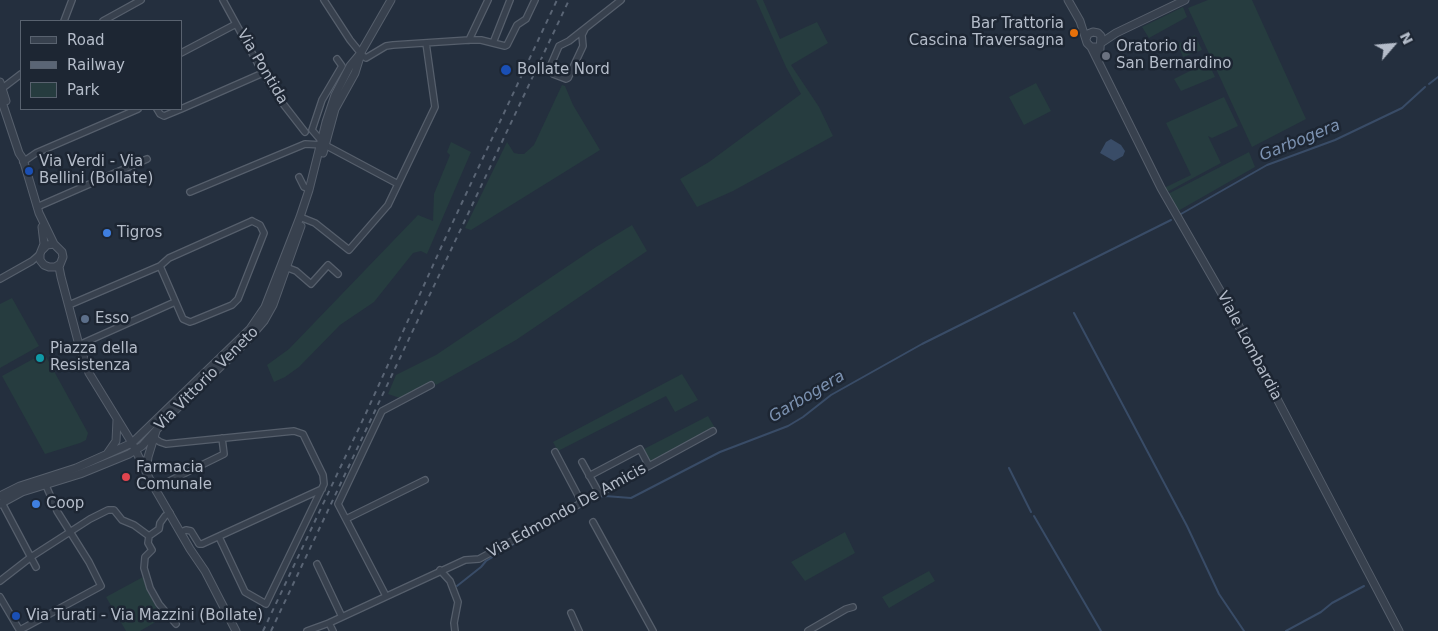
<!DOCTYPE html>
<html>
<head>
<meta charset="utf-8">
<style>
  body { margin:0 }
  #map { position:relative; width:1438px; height:631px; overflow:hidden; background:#242f3e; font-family:"DejaVu Sans",sans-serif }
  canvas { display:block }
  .legend { position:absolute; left:20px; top:20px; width:162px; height:90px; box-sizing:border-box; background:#1d2633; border:1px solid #59626f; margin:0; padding:6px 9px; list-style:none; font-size:15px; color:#b4bcc9 }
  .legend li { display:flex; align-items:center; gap:10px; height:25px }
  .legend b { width:25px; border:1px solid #59626f }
  .north { position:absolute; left:1368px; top:20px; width:50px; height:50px; -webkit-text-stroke:4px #1d2633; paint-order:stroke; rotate:63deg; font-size:14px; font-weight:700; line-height:20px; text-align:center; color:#b4bcc9 }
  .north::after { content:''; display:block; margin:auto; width:18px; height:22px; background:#b4bcc9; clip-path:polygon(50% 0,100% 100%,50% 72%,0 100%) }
</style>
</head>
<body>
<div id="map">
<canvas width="1438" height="631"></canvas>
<ul class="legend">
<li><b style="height:6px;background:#38414e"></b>Road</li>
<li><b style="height:6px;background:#5a6575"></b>Railway</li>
<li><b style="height:14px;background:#263c3f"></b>Park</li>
</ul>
<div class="north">N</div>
</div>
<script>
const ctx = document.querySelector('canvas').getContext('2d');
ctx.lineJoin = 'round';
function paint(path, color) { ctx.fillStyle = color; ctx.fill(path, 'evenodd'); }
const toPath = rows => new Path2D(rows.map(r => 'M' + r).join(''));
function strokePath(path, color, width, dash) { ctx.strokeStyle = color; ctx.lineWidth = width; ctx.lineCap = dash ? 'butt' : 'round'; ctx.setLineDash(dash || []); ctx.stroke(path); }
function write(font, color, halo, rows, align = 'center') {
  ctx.font = font + ' "DejaVu Sans",sans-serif'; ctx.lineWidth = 5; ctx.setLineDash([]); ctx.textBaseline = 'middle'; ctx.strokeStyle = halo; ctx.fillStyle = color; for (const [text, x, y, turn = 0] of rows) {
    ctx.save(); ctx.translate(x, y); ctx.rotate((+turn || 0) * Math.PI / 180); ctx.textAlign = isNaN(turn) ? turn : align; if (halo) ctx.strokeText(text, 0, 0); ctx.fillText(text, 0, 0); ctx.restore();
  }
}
paint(toPath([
  [756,0,763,0,780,39,817,22,828,43,791,65,819,107,833,136,733,191,697,207,680,179,709,162,801,94,786,67],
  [1208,0,1252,0,1306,119,1252,147,1188,8],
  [1183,7,1187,17,1149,38,1142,27],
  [1195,35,1202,50,1183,57,1178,44],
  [1208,62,1215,77,1181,91,1174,79],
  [1036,83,1051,111,1024,125,1009,97],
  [562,85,565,86,573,105,600,150,471,230,465,228,507,142,514,153,519,154,524,154,534,145],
  [1224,97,1238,126,1212,138,1208,136,1221,163,1167,192,1164,188,1191,175,1166,123],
  [451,142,471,152,427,254,421,251,413,253,374,302,340,325,299,367,285,377,274,382,267,365,289,349,418,215,433,221,434,194,450,155,447,152],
  [1249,152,1255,167,1178,211,1168,194],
  [632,225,647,251,516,340,436,385,433,381,400,398,388,394,396,375,436,355,596,247],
  [12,298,39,346,0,368,0,304],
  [44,353,88,433,86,440,80,443,45,454,2,376],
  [682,374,698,400,675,412,666,396,558,451,553,442],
  [708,416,715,428,650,462,644,449],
  [845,532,855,553,805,581,791,562],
  [929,571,935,581,889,608,882,597],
  [143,577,161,619,140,631,126,631,106,597]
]), '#263c3f');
paint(toPath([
  [1111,139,1121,145,1125,151,1123,156,1114,161,1100,153,1106,142]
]), '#394c67');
strokePath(toPath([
  [1429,84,1438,77],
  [1181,214,1267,165,1335,140,1402,108,1425,87],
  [1074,313,1187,526,1219,594,1244,631],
  [1009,468,1031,512],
  [576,509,598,497,605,496,631,498,720,452,788,426,803,417,831,395,922,344,1171,220],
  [1034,516,1101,631],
  [457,586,481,567,486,561,532,533],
  [1286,631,1321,612,1332,603,1364,586]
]), '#394c67', 2);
const minor = toPath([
  [223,0,263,73,284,105,305,132],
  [324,0,350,40,363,56,366,58,386,46,393,45,469,40,481,40,505,46,507,45,517,25,526,19,535,0],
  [64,21,72,0],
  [103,21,141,0],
  [585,29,582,35,583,46,568,78,566,79,553,74,550,67,559,46,569,41,621,0],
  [469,40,488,0],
  [493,43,510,0],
  [181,53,236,24],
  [337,59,342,66,322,100,312,130,325,145,398,184],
  [0,90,21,74],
  [157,109,160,114,164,116,181,109],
  [181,109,263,73],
  [23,162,36,153,138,109],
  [299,177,304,187,309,189],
  [190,192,305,144,323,145],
  [37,207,147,159],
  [300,217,315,223,349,250,388,205,435,107,426,43],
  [252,221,260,225,264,233,238,299,232,305,193,321,190,322,183,319,160,266,169,258,252,221],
  [283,266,296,271,311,284,328,265,338,274],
  [0,279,32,261,40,254],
  [69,305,160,266],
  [79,345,175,302],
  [153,437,160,442,166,444,284,432,294,431,303,434,323,475,324,484,266,604,245,592,219,537],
  [555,452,582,503],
  [582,462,599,493],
  [589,476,640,449,649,466],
  [155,488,224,454,222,438],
  [2,503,36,567],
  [346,519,425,480],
  [593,522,653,631],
  [181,532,186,530,191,531,199,544,202,544,322,489],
  [149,536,159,529,160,523,165,516,170,513],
  [317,564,342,617],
  [440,570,450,581,458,602,454,623,455,631],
  [0,581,31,557,90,519,108,510,114,510,122,520,134,525,149,536,148,543,152,550,145,557,144,568,150,588,159,604,176,624],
  [386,596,338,504,382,411,431,385],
  [0,597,20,631],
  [571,613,579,631],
  [329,623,333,631],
  [20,630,101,586,89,562,57,511,44,481],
  [307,631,329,623,465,560,479,559,713,431],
  [808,631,846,609,853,607]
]);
const tertiary = toPath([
  [1068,0,1080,21,1087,43,1091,47,1096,47],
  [1086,39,1088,34,1093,32,1098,33,1101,36,1099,61],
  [1101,43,1116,33,1185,0],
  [1091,47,1161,188,1222,294,1399,631],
  [0,82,6,101],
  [0,96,19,153,23,159,39,213,54,244],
  [323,153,335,109,355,73,360,57],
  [42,227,44,244,40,254,40,260,44,265,49,267,55,267,60,264],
  [42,250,47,245,54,244,62,252,63,257,59,267,61,277,79,345,89,373,132,443,150,480,190,549,205,571,236,631],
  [107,454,116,441,117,420],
  [146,471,148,457,156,431],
  [0,496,20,486,76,468,132,443,250,329,265,307,300,217,309,190,326,122,335,95,350,66,360,54,391,0],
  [0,504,22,492,80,474,129,454,142,446,168,417,244,344,264,321,273,305,301,226]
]);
strokePath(minor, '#565f6c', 8);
strokePath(tertiary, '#565f6c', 9);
strokePath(minor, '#38414e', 5.5);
strokePath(tertiary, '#38414e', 7);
strokePath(toPath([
  [263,631,367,411,444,241,557,0],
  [271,631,569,0]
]), '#5a6575', 2, [5, 5]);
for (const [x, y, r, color] of [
  [1074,33,5,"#e8710a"],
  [1106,56,5,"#6b7280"],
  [506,70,6,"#1a4fb4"],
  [29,171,5,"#1a4fb4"],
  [107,233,5,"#3f7fe0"],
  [85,319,5,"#5c6f8a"],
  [40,358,5,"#0f9aa8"],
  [126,477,5,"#e0444e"],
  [36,504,5,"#3f7fe0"],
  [16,616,5,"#1a4fb4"]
]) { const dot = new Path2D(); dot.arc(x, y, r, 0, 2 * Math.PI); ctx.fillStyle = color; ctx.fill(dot); strokePath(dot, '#1d2633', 2); }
write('15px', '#b4bcc9', '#1d2633', [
  ["Bar Trattoria",1064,24,"right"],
  ["Cascina Traversagna",1064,41,"right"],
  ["Oratorio di",1116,47],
  ["San Bernardino",1116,64],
  ["Bollate Nord",517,70],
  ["Via Verdi - Via",39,162],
  ["Bellini (Bollate)",39,179],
  ["Tigros",117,233],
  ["Esso",95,319],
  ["Piazza della",50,349],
  ["Resistenza",50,366],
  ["Farmacia",136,468],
  ["Comunale",136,485],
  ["Coop",46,504],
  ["Via Turati - Via Mazzini (Bollate)",26,616]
], 'left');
write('15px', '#b4bcc9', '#1d2633', [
  ["Via Pontida",262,67,59],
  ["Viale Lombardia",1249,346,62],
  ["Via Vittorio Veneto",207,379,-45],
  ["Via Edmondo De Amicis",567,511,-29]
]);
write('italic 16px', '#7c92b1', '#1d2633', [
  ["Garbogera",1300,141,-22],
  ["Garbogera",807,397,-31]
]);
</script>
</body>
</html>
